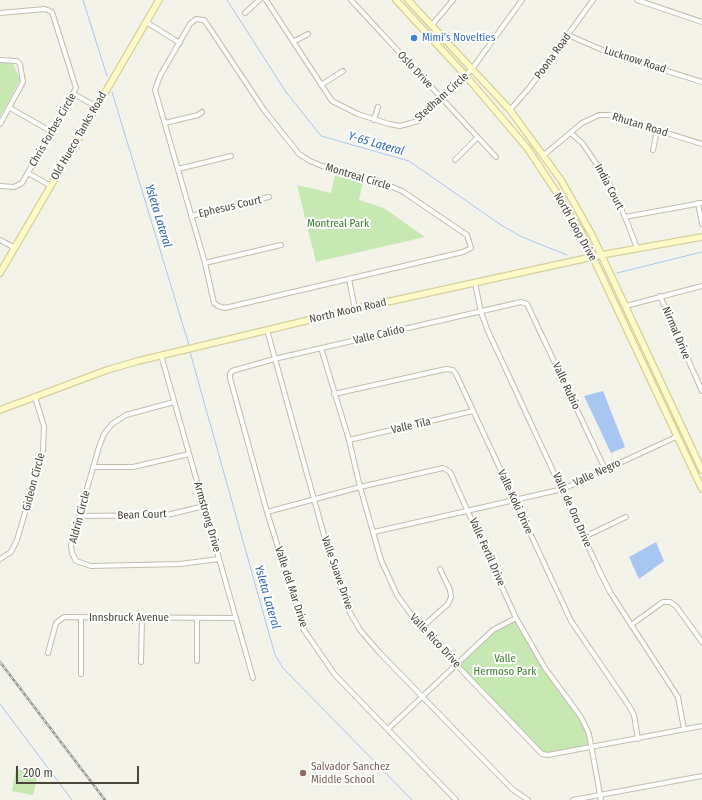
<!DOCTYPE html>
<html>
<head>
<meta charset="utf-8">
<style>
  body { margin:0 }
  #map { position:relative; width:702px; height:800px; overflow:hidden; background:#f4f3e9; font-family:"Fira Sans Condensed",sans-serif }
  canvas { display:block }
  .scale { position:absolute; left:16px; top:766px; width:123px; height:18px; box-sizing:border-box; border:2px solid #484437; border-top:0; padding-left:5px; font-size:12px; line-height:14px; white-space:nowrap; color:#484437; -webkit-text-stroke:3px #fff; paint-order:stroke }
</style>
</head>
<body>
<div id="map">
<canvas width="702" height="800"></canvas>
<div class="scale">200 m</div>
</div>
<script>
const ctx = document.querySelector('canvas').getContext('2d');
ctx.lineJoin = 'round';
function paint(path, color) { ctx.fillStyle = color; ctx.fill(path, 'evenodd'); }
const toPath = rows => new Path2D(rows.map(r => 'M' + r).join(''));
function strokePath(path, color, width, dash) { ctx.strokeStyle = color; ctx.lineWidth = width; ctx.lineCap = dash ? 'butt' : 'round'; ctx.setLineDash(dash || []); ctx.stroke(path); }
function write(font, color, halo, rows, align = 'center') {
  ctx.font = font + ' "Fira Sans Condensed",sans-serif'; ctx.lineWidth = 4; ctx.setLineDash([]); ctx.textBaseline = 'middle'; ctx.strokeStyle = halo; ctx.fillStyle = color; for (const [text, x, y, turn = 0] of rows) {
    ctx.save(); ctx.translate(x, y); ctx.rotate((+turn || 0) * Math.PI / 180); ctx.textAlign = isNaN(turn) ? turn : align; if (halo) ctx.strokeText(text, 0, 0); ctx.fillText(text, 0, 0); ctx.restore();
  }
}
paint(toPath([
  [0,63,13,63,20,80,0,117],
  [336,170,364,177,359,200,384,208,425,237,316,262,297,185,331,193],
  [516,618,545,668,581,717,589,734,591,747,542,754,456,664,493,630],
  [16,769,38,773,33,795,12,791]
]), '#c6e8b2');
paint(toPath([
  [603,391,625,447,611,453,584,396],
  [656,542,664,561,639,579,629,557]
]), '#a6c5f1');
strokePath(toPath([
  [83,0,107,76],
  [227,0,286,92,321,136,409,161,501,225,522,237,567,255],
  [112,92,189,345],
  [617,273,702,252],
  [190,352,275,655,283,668,412,800],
  [0,704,72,800]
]), '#a6c5f1', 1);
const street = toPath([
  [266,0,332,101,358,114,389,124,400,126,418,121,472,69,522,0],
  [351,0,496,157],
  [637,0,702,22],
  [0,13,45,9,52,12,76,88,22,183,14,187,0,186],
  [245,13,259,0],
  [196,19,204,20,209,27,264,110,299,154,310,161,322,166,378,181,402,191,467,235,471,248,463,252,225,308,218,306,214,303,205,263,155,90,160,76,190,24,196,19],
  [146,22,180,43],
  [432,25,453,0],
  [568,35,607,52,702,82],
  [293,42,308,34],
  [0,60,17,61,20,64,23,82,0,124],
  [321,85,343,71],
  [74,94,97,107],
  [10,108,52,132],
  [510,110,530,87,593,0],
  [374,120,378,107],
  [165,123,198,115,202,112],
  [571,133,583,144,608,181,625,217,637,248],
  [653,150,657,130],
  [544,155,582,123,599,115,609,115,702,144],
  [455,160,477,138],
  [178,169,231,156],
  [28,173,51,186],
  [698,203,702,224],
  [191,216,269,197],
  [625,217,702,203],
  [0,240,15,248],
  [205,263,281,245],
  [349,279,355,309],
  [475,283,481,312,487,329,600,572,610,592,678,697,684,729],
  [660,296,702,391],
  [626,306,702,286],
  [267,330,332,564,348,609,360,630,379,652,512,789,528,800],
  [321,348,349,440,360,487,381,560,397,595,421,628,542,754,548,755,702,726],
  [161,355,253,678],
  [334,394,446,369,453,370,456,374,571,621,629,706,634,715,638,739],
  [174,402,126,415,112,424,104,434,99,447,79,516,71,546,72,553,76,561,91,566,180,564,219,559],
  [349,440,473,411],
  [94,467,133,467,189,454],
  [267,512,360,487,443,468,450,472,516,618,545,668,581,717,589,734,601,800],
  [79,516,167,515,204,506],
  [374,532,563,489,676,437],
  [584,537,626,517],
  [0,559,11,552,17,540,43,451,44,426,35,397],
  [81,618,81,674],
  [197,618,197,661],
  [631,625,663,602,670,602,676,606,702,642],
  [421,628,448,604,451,597,450,590,440,569],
  [48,653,56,623,64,617,236,618],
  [141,662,142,618],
  [388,729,493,630,516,618],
  [456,800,335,675,304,630,267,512,230,378,230,374,232,371,274,359,521,302,527,304,605,469],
  [573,800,702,776]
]);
const secondary = toPath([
  [396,0,466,76,528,149,557,193,581,232,702,489],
  [408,0,510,110,561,180,592,235,702,470],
  [0,273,159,0],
  [0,410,107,370,138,361,355,309,601,255,702,237]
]);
strokePath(street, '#c0bcab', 6);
strokePath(secondary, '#d4cf99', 8);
strokePath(street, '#fff', 4);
strokePath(secondary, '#fefbc9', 5.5);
const rail = toPath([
  [0,662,105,800]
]);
strokePath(rail, '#989898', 2.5);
strokePath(rail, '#fff', 1, [3]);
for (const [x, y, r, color] of [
  [414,38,4,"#3f7fe0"],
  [303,773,4,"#8d6e63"]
]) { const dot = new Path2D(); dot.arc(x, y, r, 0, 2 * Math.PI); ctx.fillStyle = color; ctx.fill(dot); strokePath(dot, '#fff', 1.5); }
write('11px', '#366cbe', '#fff', [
  ["Mimi’s Novelties",422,38]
], 'left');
write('11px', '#484437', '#fff', [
  ["Poona Road",553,56,-54],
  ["Lucknow Road",635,60,18],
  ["Oslo Drive",415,70,47],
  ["Stedham Circle",442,97,-42],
  ["Rhutan Road",640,125,17],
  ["Chris Forbes Circle",53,130,-60],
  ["Old Hueco Tanks Road",79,136,-60],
  ["Montreal Circle",358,177,17],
  ["India Court",609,187,62],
  ["Ephesus Court",230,207,-13],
  ["North Loop Drive",575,227,61],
  ["North Moon Road",348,311,-13],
  ["Nirmal Drive",676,333,67],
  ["Valle Calido",379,335,-13],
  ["Valle Rubio",566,386,65],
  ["Valle Tila",411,426,-13],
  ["Valle Negro",597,473,-25],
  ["Gideon Circle",34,482,-75],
  ["Valle Koki Drive",515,502,65],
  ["Valle de Oro Drive",572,510,66],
  ["Bean Court",142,515,-2],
  ["Aldrin Circle",80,517,-75],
  ["Armstrong Drive",207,517,74],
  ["Valle Fertil Drive",487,552,66],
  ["Valle Suave Drive",337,573,71],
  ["Valle del Mar Drive",291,587,72],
  ["Innsbruck Avenue",129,618],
  ["Valle Rico Drive",435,641,47]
]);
write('11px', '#3a7b2a', '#fff', [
  ["Montreal Park",338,224],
  ["Valle",505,659],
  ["Hermoso Park",505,672]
]);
write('11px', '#785e54', '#fff', [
  ["Salvador Sanchez",311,767],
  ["Middle School",311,780]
], 'left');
write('italic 12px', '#2f66b5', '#fff', [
  ["Y-65 Lateral",376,144,16],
  ["Ysleta Lateral",158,216,73],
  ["Ysleta Lateral",267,597,74]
]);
</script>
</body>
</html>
